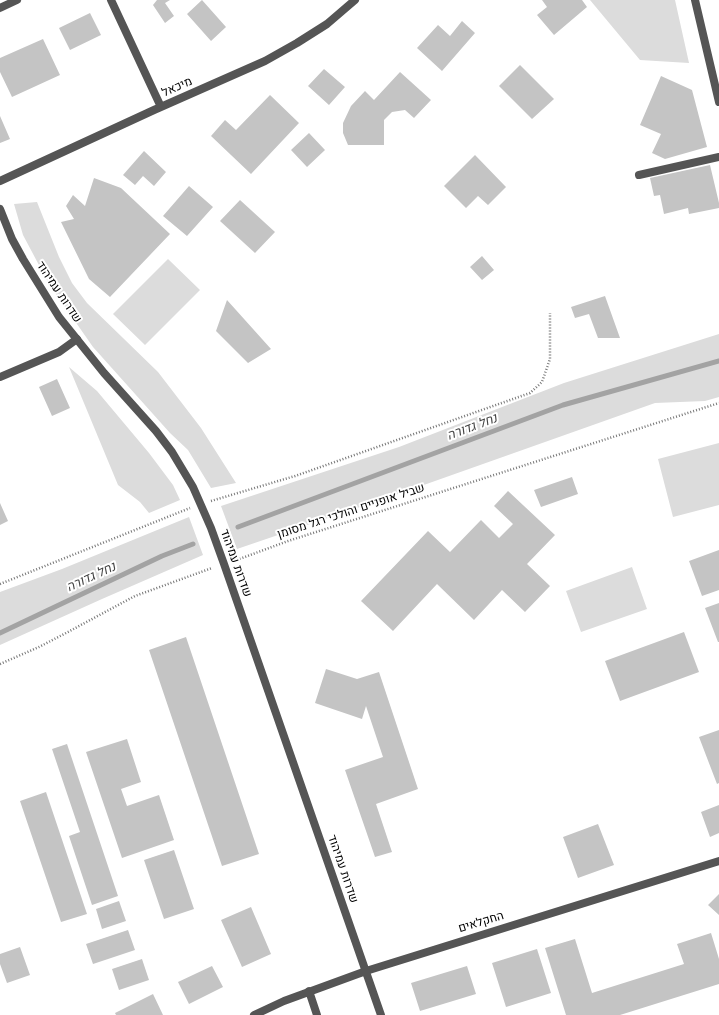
<!DOCTYPE html>
<html>
<head>
<meta charset="utf-8">
<style>
  body { margin:0 }
  canvas { display:block; background:#fff }
</style>
</head>
<body>
<canvas width="719" height="1015"></canvas>
<script>
const ctx = document.querySelector('canvas').getContext('2d');
ctx.lineJoin = 'round';
function paint(path, color) { ctx.fillStyle = color; ctx.fill(path, 'evenodd'); }
const toPath = rows => new Path2D(rows.map(r => 'M' + r).join(''));
function strokePath(path, color, width, dash) { ctx.strokeStyle = color; ctx.lineWidth = width; ctx.lineCap = dash ? 'butt' : 'round'; ctx.setLineDash(dash || []); ctx.stroke(path); }
function write(font, color, halo, rows, align = 'center') {
  ctx.font = font + ' Inter,Heebo,sans-serif'; ctx.lineWidth = 4; ctx.setLineDash([]); ctx.textBaseline = 'middle'; ctx.strokeStyle = halo; ctx.fillStyle = color; for (const [text, x, y, turn = 0] of rows) {
    ctx.save(); ctx.translate(x, y); ctx.rotate((+turn || 0) * Math.PI / 180); ctx.textAlign = isNaN(turn) ? turn : align; if (halo) ctx.strokeText(text, 0, 0); ctx.fillText(text, 0, 0); ctx.restore();
  }
}
paint(toPath([
  [590,0,675,0,689,63,640,60],
  [37,202,59,257,72,283,87,303,158,372,201,428,236,483,211,488,188,450,170,433,93,347,49,284,23,235,14,204],
  [168,259,200,290,145,345,113,314],
  [719,334,719,397,705,401,655,403,404,492,237,549,221,506,399,447,564,383],
  [69,367,97,391,149,453,173,485,180,500,149,513,140,502,118,485],
  [719,443,719,505,673,517,658,459],
  [189,517,203,555,102,599,0,645,0,592,62,569],
  [632,567,647,609,581,632,566,591]
]), '#dcdcdc');
strokePath(toPath([
  [238,527,563,405,719,361],
  [0,633,162,556,193,544]
]), '#a3a3a3', 5);
paint(toPath([
  [157,0,170,0,165,3,174,16,165,23,153,5],
  [202,0,226,27,211,41,187,14],
  [542,0,582,0,587,7,554,35,537,15,547,7],
  [90,13,101,35,70,50,59,28],
  [462,21,475,33,442,71,417,48,438,25,450,36],
  [43,39,60,75,12,97,0,72,0,58],
  [520,65,554,99,532,119,499,86],
  [324,69,345,87,329,105,308,86],
  [400,72,431,100,414,118,405,110,392,112,384,120,384,145,348,145,343,133,343,123,351,106,365,91,374,100],
  [661,76,692,90,707,147,665,159,652,153,661,134,640,125],
  [270,95,299,123,251,174,211,136,225,120,236,130],
  [0,116,10,139,0,143],
  [309,133,325,150,307,167,291,150],
  [144,151,166,172,154,186,143,176,135,185,123,175],
  [475,155,506,187,488,205,478,196,466,208,444,186],
  [710,165,719,203,719,208,689,214,688,208,664,214,660,195,654,196,650,178],
  [94,178,121,188,170,234,110,297,89,279,61,222,74,219,66,206,73,195,85,206],
  [189,186,213,207,187,236,163,216],
  [240,200,275,232,255,253,220,221],
  [482,256,494,270,482,280,470,267],
  [605,296,620,338,598,338,589,314,575,318,571,307],
  [227,300,271,349,248,363,216,331],
  [57,379,70,408,52,416,39,387],
  [572,477,578,494,541,507,534,490],
  [508,491,555,535,527,564,550,586,525,612,502,590,474,620,437,584,393,631,361,601,428,531,450,552,481,520,499,538,513,524,494,506],
  [0,503,8,521,0,525],
  [719,550,719,590,702,596,689,561],
  [719,603,719,642,718,642,705,608],
  [684,632,699,672,620,701,605,661],
  [186,637,259,854,222,866,149,650],
  [326,669,357,679,379,672,418,789,376,804,392,852,375,857,345,770,383,757,366,706,362,719,315,703],
  [719,730,719,783,717,784,699,737],
  [127,739,141,782,121,789,127,806,159,795,174,840,122,858,86,752],
  [67,744,118,896,92,905,69,836,80,832,52,749],
  [46,792,87,914,61,922,20,801],
  [719,805,719,833,710,837,701,812],
  [598,824,614,865,578,878,563,837],
  [174,850,194,909,164,919,144,860],
  [719,894,719,915,708,905],
  [119,901,126,921,102,929,96,909],
  [251,907,271,954,242,967,221,920],
  [128,930,135,950,93,964,86,944],
  [711,933,719,959,719,984,620,1015,566,1015,545,948,575,939,592,993,684,964,677,944],
  [20,947,30,975,7,983,0,964,0,954],
  [537,949,551,993,506,1007,492,963],
  [142,959,149,980,119,990,112,969],
  [212,966,223,987,189,1004,178,982],
  [467,966,476,994,420,1011,411,983],
  [153,994,163,1015,116,1015,115,1013]
]), '#c4c4c4');
strokePath(toPath([
  [211,501,295,476,530,393,542,382,550,359,550,313],
  [234,561,288,541,719,403],
  [0,584,190,508],
  [0,664,39,647,66,633,135,596,212,568]
]), '#777', 2.5, [1, 2]);
strokePath(toPath([
  [639,175,719,157],
  [0,377,59,352,77,339]
]), '#555', 8);
strokePath(toPath([
  [111,0,161,107],
  [695,0,719,102],
  [0,8,17,0],
  [0,181,154,110,265,61,297,43,327,24,355,0],
  [0,209,12,239,23,259,59,317,104,373,156,431,172,452,193,487,211,528,224,564,381,1015],
  [309,991,317,1015],
  [254,1015,284,1001,366,971,719,861]
]), '#555', 8);
write('12px', '#000', '#fff', [
  ["מיכאל",177,87,-24],
  ["שדרות עמיהוד",59,292,56],
  ["שביל אופניים והולכי רגל מסומן",351,511,-18],
  ["שדרות עמיהוד",236,563,70],
  ["שדרות עמיהוד",343,869,71],
  ["החקלאים",481,922,-17]
]);
write('italic 13px', '#444', '#fff', [
  ["נחל גדורה",472,427,-21],
  ["נחל גדורה",91,577,-25]
]);
</script>
</body>
</html>
